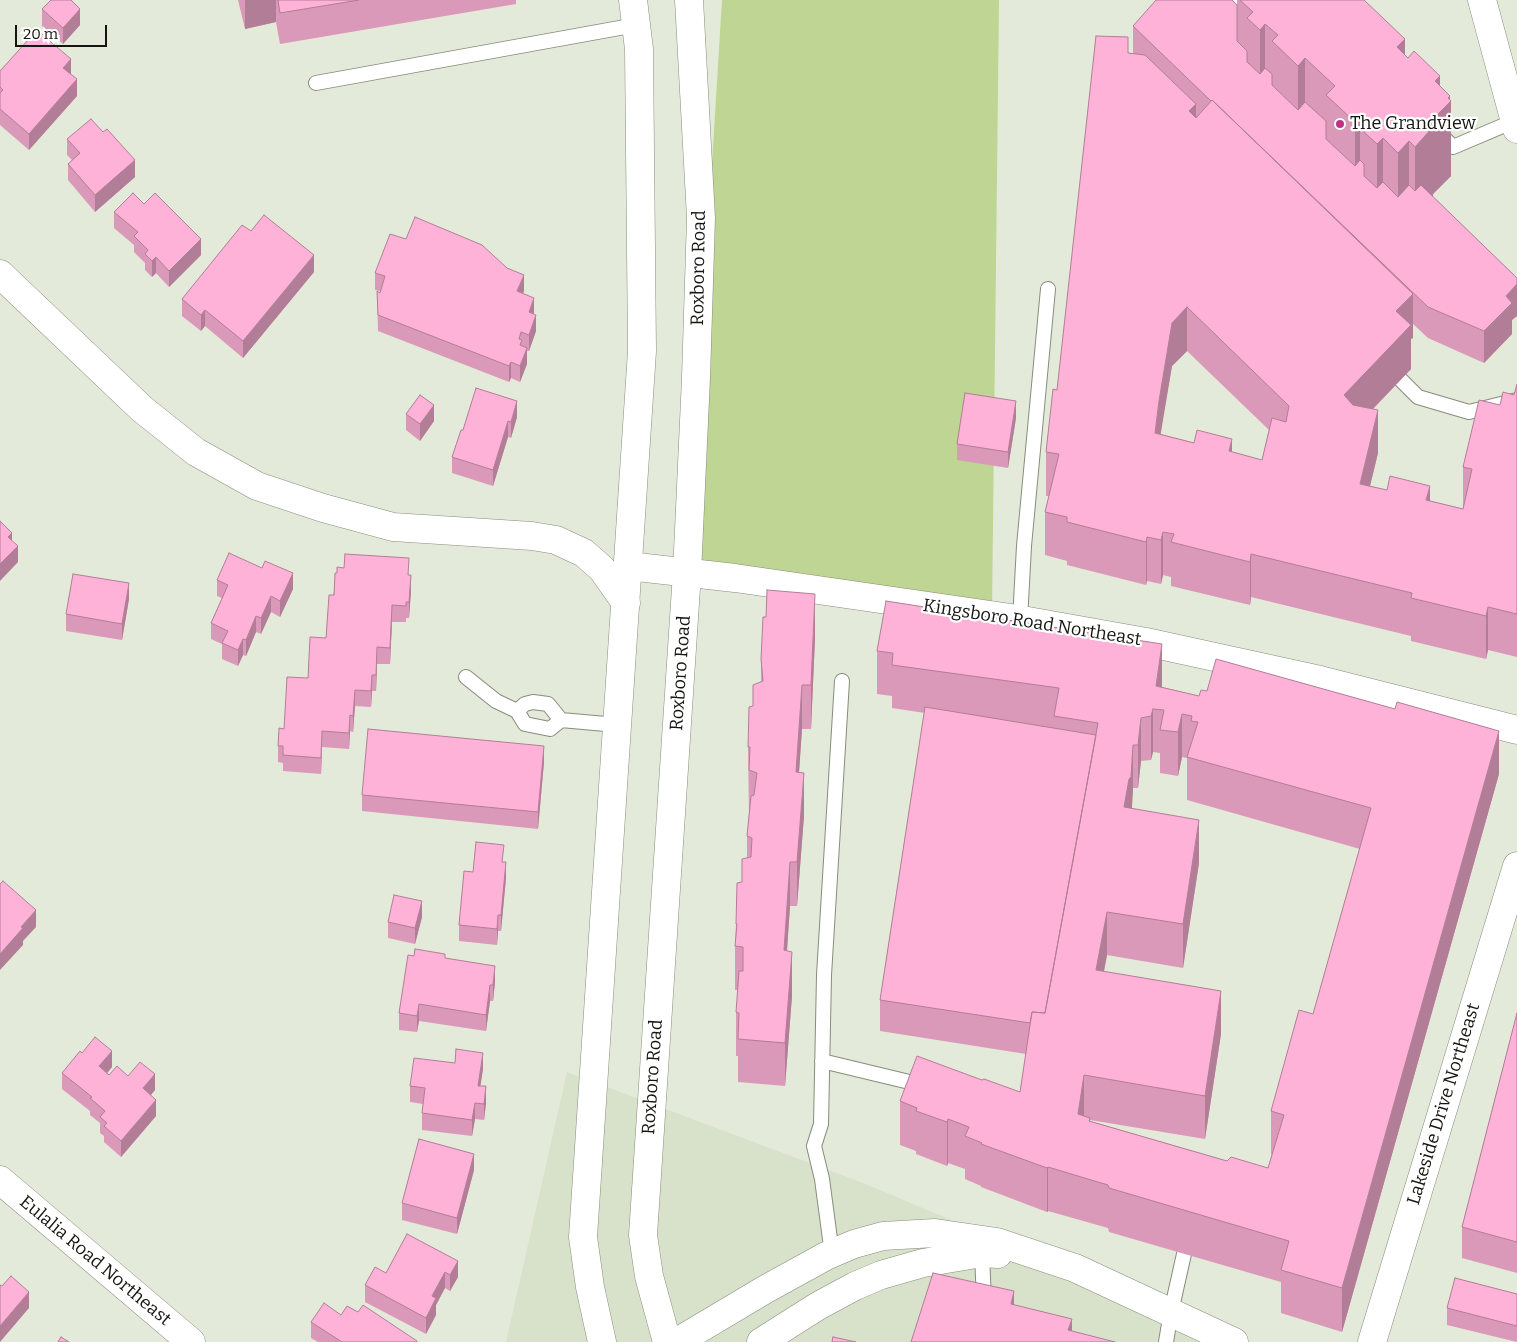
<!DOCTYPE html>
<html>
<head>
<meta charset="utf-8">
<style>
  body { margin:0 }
  #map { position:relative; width:1517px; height:1342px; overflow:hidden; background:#e4ead9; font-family:Bitter,serif }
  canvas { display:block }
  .scale { position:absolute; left:15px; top:25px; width:92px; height:22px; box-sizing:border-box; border:2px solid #141611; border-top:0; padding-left:6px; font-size:15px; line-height:18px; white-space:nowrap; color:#141611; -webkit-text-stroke:4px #fff; paint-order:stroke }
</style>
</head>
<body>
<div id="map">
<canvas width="1517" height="1342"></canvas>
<div class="scale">20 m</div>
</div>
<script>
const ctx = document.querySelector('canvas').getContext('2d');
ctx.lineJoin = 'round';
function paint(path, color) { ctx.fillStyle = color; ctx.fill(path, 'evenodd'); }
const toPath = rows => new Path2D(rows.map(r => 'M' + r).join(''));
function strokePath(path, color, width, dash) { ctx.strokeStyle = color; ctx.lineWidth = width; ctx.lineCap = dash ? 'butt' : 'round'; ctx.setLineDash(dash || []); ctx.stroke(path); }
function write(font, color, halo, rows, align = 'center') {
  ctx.font = font + ' Bitter,serif'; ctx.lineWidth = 4.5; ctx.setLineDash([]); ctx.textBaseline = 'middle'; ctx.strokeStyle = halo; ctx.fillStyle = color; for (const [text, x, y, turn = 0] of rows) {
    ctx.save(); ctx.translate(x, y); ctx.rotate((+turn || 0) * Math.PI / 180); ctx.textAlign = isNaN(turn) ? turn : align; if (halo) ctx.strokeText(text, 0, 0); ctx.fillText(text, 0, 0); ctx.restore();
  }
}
paint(toPath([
  [567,1072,863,1183,1242,1342,506,1342]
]), '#d8e1c9');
paint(toPath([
  [722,0,999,0,992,611,687,573]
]), '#bed593');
const service = toPath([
  [1232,0,1248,5],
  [316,83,636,25],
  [1439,133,1453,147,1514,121],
  [1401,380,1418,397,1469,412,1517,400],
  [1020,620,1024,546,1048,289],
  [466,677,496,701,517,711,525,724,550,729,561,720,617,725],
  [517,711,525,704,533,702,548,704,561,720],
  [822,1061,926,1086],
  [982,1253,984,1302],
  [832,1254,822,1179,814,1146,821,1124,824,975,842,681],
  [1166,1342,1171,1312,1184,1254]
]);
const minor = toPath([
  [1482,0,1517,129],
  [0,274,142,409,196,452,257,486,323,508,393,527,532,536,556,540,584,553,602,569,626,603],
  [628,566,735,578,1011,618,1146,642,1320,680,1517,730],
  [0,1180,191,1342],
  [677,1342,766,1289,826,1256,854,1244,883,1236,935,1233,997,1242,1075,1268,1234,1342],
  [761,1342,818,1306,855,1286,881,1275,923,1263,982,1253,998,1254],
  [1372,1342,1517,866]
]);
const secondary = toPath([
  [602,1342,590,1287,583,1237,642,351,639,49,633,0],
  [667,1342,649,1276,643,1235,687,573,696,378,701,218,689,0]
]);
strokePath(service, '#878c7d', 16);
strokePath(minor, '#878c7d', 29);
strokePath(secondary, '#878c7d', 29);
strokePath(service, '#fff', 14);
strokePath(minor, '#fff', 28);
strokePath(secondary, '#fff', 28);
paint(toPath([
  [238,0,516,0,516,4,280,44,276,22,245,29],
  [1237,0,1364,0,1405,55,1440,86,1450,100,1451,176,1433,194,1433,197,1517,278,1517,316,1512,320,1512,334,1484,363,1428,338,1413,324,1413,338,1411,339,1411,369,1373,409,1378,453,1370,486,1463,509,1463,467,1500,405,1514,395,1517,384,1517,657,1488,650,1486,659,1411,641,1411,636,1251,597,1250,605,1171,586,1171,577,1163,575,1161,584,1147,581,1146,585,1067,565,1067,561,1045,555,1045,512,1049,496,1046,496,1046,452,1057,390,1128,53,1133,53,1133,26,1237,5],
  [1187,351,1269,430,1262,460,1160,434,1172,366],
  [42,9,80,25,63,44,42,26],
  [0,71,71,75,77,96,29,150,0,125],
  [67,139,135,177,95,212,68,180,68,164,72,160,67,155],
  [144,204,201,255,169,287,156,273,152,277,145,270,145,263,134,252,134,245,114,228,114,212],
  [251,231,314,272,243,358,205,326,201,331,182,316,182,299],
  [375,273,524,291,523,293,534,314,536,331,529,351,527,351,527,364,520,382,511,378,509,382,378,331,377,291,380,293,380,291,375,290],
  [406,414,434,421,420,441,406,430],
  [517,417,511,438,508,437,493,486,452,473,452,457,463,430],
  [1016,418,1008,468,957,460,957,444],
  [337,573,409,575,411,591,409,618,406,618,406,622,392,622,390,664,377,664,376,691,372,691,371,707,355,706,353,732,350,731,349,749,322,747,321,774,283,771,283,763,278,762,278,746,284,729,326,638],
  [217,580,293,589,280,617,271,612,261,634,256,632,246,656,243,655,238,666,222,659,222,644,211,639,211,623,222,598,217,596],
  [129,599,122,640,66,631,66,614],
  [815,638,811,729,802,729,799,772,804,816,797,906,790,906,787,951,792,996,785,1086,738,1082,738,1056,736,1056,736,1012,738,990,735,990,735,946,736,924,742,882,747,857,747,836,749,814,748,747,753,706,761,681,761,659],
  [877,651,1162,687,1499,774,1342,1332,1281,1313,1281,1282,1109,1232,1108,1228,1048,1211,1047,1212,981,1187,981,1186,965,1179,965,1169,948,1163,947,1166,916,1154,916,1151,900,1145,900,1101,982,1080,1020,1092,1026,1054,880,1031,880,1000,925,713,892,708,892,696,877,694],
  [1153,752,1160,753,1160,773,1178,776,1182,757,1187,758,1187,800,1360,849,1313,1014,1271,1111,1271,1154,1272,1155,1268,1168,1227,1161,1090,1121,1090,1120,1205,1139,1221,1034,1104,971,1107,955,1183,968,1199,863,1132,809,1133,788,1138,788,1141,761,1151,760],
  [544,762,538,829,362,811,362,795],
  [504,862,506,878,501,931,498,931,497,945,459,941,459,925,473,872],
  [422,917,415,944,388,938,388,922],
  [414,956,445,958,495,982,493,1001,490,1001,486,1031,419,1021,417,1032,399,1030,399,1013],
  [1517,1013,1517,1273,1462,1258,1462,1227],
  [112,1067,107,1073,109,1075,128,1076,155,1090,151,1095,156,1116,121,1157,104,1142,104,1136,100,1133,100,1123,90,1115,90,1111,62,1089,62,1073],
  [483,1069,480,1086,486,1103,484,1120,475,1119,472,1136,422,1130,422,1113,423,1104,410,1102,410,1086],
  [474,1170,457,1234,402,1220,402,1203],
  [407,1234,458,1277,450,1291,445,1288,436,1305,436,1315,426,1334,365,1302,365,1285,386,1273],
  [1517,1294,1517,1342,1447,1325,1447,1308],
  [358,1312,417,1342,318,1342,311,1338,311,1322,341,1315]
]), '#da99b9');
paint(toPath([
  [245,0,276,0,276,22,245,29],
  [80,9,80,25,63,44,63,28],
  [1265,24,1265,99,1260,105,1260,30],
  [1405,39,1405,114,1397,47],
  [1305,58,1305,133,1298,141,1298,66],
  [71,59,71,76,63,68],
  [1440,76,1440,112,1450,96,1450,102,1451,101,1451,176,1433,194,1433,202,1415,222,1415,147,1429,123,1435,81],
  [77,79,77,96,29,150,29,134],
  [1196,104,1196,147,1189,111],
  [1360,116,1360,191,1355,197,1355,122],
  [1383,138,1383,213,1377,219,1377,144],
  [1409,141,1409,216,1398,228,1398,153],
  [135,160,135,177,95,212,95,195],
  [201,239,201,255,169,287,169,271],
  [314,255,314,272,243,358,243,341],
  [156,257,156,273,152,277,152,261],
  [524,275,524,291,517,307,517,291],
  [1517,284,1517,316,1512,320,1512,334,1484,363,1484,331,1506,296],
  [1413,294,1413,338,1411,339,1411,369,1344,439,1344,395,1396,311],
  [534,298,534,314,529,312],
  [1187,307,1187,351,1172,366,1159,444,1155,433,1159,401,1172,323],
  [205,310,205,326,201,331,201,315],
  [536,315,536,331,529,351,529,335],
  [527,348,527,364,520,382,520,366],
  [511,362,511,378,509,382,509,366],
  [517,401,517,417,511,438,511,422],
  [1016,401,1016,418,1008,468,1008,452],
  [434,405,434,421,420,441,420,424],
  [1378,410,1378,453,1360,527,1360,484],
  [508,421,508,437,493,486,493,470],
  [1232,439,1232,482,1229,451],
  [1430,486,1430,529,1426,500],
  [1163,532,1163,575,1161,584,1161,540],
  [12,533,12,549,8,537],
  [1147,537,1147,581,1146,585,1146,542],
  [18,546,18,562,0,581,0,564],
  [1251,554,1251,597,1250,605,1250,562],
  [293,573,293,589,280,617,280,601],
  [411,575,411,591,409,618,409,602],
  [129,583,129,599,122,640,122,624],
  [815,594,815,638,811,729,811,685],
  [271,596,271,612,261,634,261,618],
  [392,605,392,622,390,664,390,648],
  [1488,607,1488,650,1486,659,1486,616],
  [256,616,256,632,246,656,246,640],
  [243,639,243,655,238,666,238,650],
  [1162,644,1162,687,1158,709,1156,686],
  [377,647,377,664,376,691,376,675],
  [372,675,372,691,371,707,371,691],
  [802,685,802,729,796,816,796,772],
  [355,690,355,706,353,732,353,716],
  [1153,709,1153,752,1151,760,1151,716],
  [1182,714,1182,757,1178,776,1178,732],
  [350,715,350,731,349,749,349,733],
  [1141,718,1141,761,1138,788,1138,745],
  [322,731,322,747,321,774,321,758],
  [1499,731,1499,774,1342,1332,1342,1288],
  [1133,745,1133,788,1131,821,1124,807],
  [544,746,544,762,538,829,538,812],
  [804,773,804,816,797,906,797,862],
  [1199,820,1199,863,1183,968,1183,924],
  [506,862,506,878,501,931,501,915],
  [790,862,790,906,784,994,784,950],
  [422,901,422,917,415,944,415,928],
  [36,910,36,927,23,941,23,945,0,970,0,954,21,927],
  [1107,912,1107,955,1096,1013,1096,970],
  [498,915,498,931,497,945,497,929],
  [792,952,792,996,785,1086,785,1043],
  [495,966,495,982,493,1001,493,985],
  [490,985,490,1001,486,1031,486,1015],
  [1221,991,1221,1034,1205,1139,1205,1096],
  [419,1004,419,1021,417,1032,417,1016],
  [112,1051,112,1067,99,1083,99,1066],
  [483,1053,483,1069,478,1102,478,1086],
  [155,1074,155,1090,143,1104,143,1088],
  [1084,1075,1084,1119,1078,1114],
  [486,1086,486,1103,484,1120,484,1104],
  [156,1100,156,1116,121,1157,121,1141],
  [475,1103,475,1119,472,1136,472,1120],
  [948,1119,948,1163,947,1166,947,1122],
  [474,1154,474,1170,457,1234,457,1218],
  [1048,1167,1048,1211,1047,1212,1047,1168],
  [458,1261,458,1277,450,1291,450,1275],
  [445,1272,445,1288,436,1305,436,1315,426,1334,426,1318,432,1296],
  [1014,1291,1014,1322,1011,1304],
  [29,1292,29,1308,0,1342,0,1326],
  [1072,1319,1072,1342,1068,1330]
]), '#b27d96');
const building = toPath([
  [51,0,71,0,80,9,63,28,42,9,51,0],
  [278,0,359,0,280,13,278,0],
  [1156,0,1232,0,1237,5,1237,41,1247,51,1247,62,1260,74,1265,68,1272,74,1272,85,1298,110,1305,102,1326,121,1326,139,1355,166,1360,160,1364,164,1364,176,1377,188,1383,182,1398,197,1409,185,1415,191,1421,185,1517,278,1517,284,1506,296,1512,303,1484,331,1428,307,1212,100,1211,101,1133,26,1156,0],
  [1240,0,1364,0,1405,39,1397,47,1408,58,1414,51,1440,76,1435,81,1450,96,1448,98,1451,101,1429,123,1433,127,1415,147,1409,141,1398,153,1383,138,1377,144,1364,132,1370,126,1360,116,1355,122,1326,95,1335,86,1305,58,1298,66,1272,41,1278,35,1265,24,1260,30,1247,18,1253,12,1240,0],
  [37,30,71,59,63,68,77,79,29,134,0,109,0,93,3,90,0,87,0,71,37,30],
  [1096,36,1128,37,1128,53,1145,55,1196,104,1189,111,1196,118,1212,100,1413,294,1396,311,1411,325,1344,395,1353,405,1378,410,1360,484,1387,490,1390,476,1430,486,1426,500,1463,509,1472,469,1463,467,1479,400,1500,405,1503,392,1514,395,1517,384,1517,614,1488,607,1486,616,1411,598,1412,593,1251,554,1250,562,1171,542,1174,534,1163,532,1161,540,1147,537,1146,542,1067,522,1067,517,1045,512,1059,454,1046,452,1053,389,1057,390,1096,36],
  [1187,307,1289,406,1286,422,1272,418,1262,460,1229,451,1232,439,1197,430,1194,443,1155,433,1159,401,1172,323,1187,307],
  [91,119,103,132,107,129,135,160,95,195,68,164,80,153,67,139,91,119],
  [133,193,144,204,155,193,201,239,169,271,156,257,152,261,145,254,148,250,134,236,138,232,114,212,133,193],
  [264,215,314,255,243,341,205,310,201,315,182,299,242,225,251,231,264,215],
  [415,217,482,245,507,268,524,275,517,291,534,298,529,312,536,315,529,335,521,332,519,339,522,340,520,345,527,348,520,366,511,362,509,366,378,315,377,291,380,293,385,276,375,273,390,234,406,239,415,217],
  [476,388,517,401,511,422,508,421,493,470,452,457,461,430,463,430,476,388],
  [965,393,1016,401,1008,452,957,444,965,393],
  [420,395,434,405,420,424,406,414,420,395],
  [0,521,12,533,8,537,18,546,0,564,0,521],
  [229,553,262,568,265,561,293,573,280,601,271,596,261,618,256,616,246,640,243,639,238,650,222,643,228,631,211,623,228,585,217,580,229,553],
  [345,554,409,558,408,575,411,575,409,602,406,602,406,606,392,605,390,648,377,647,376,675,372,675,371,691,355,690,353,716,350,715,349,733,322,731,321,758,283,755,283,746,278,746,279,728,284,729,287,677,308,678,310,637,326,638,329,595,334,595,335,573,337,573,337,567,344,568,345,554],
  [73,574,129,583,122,624,66,614,73,574],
  [767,590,815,594,811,685,802,685,796,772,804,773,797,862,790,862,784,950,792,952,785,1043,738,1039,739,1013,736,1012,739,971,743,971,743,947,735,946,737,924,736,924,737,883,742,882,742,859,751,857,752,838,747,836,751,796,754,795,757,773,749,770,750,747,748,747,749,707,753,706,753,685,763,681,761,659,763,617,766,617,767,590],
  [886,601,1162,644,1156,686,1199,696,1201,690,1207,691,1216,659,1395,709,1397,702,1499,731,1342,1288,1281,1270,1289,1241,1109,1188,1108,1185,1048,1167,1047,1168,981,1144,982,1143,965,1136,969,1127,948,1119,947,1122,916,1111,917,1108,900,1101,917,1056,982,1080,984,1079,1020,1092,1032,1012,1045,1013,1098,723,1054,716,1059,688,892,665,893,653,877,651,886,601],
  [1153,709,1164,710,1160,730,1178,732,1182,714,1192,716,1191,721,1198,722,1187,757,1371,808,1313,1014,1299,1010,1271,1111,1284,1115,1268,1168,1231,1157,1227,1161,1089,1121,1090,1118,1078,1114,1084,1075,1205,1096,1221,991,1096,970,1107,912,1183,924,1199,820,1124,807,1129,779,1131,777,1133,745,1138,745,1141,718,1151,716,1153,709],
  [925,707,1096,735,1045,1013,1032,1012,1030,1023,880,1000,925,707],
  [368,729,544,746,538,812,362,795,368,729],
  [476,842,504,845,502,862,506,862,501,915,498,915,497,929,459,925,464,871,473,872,476,842],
  [3,881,36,910,21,927,23,928,0,954,0,884,3,881],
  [394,895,422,901,415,928,388,922,394,895],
  [415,949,445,954,445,958,495,966,493,985,490,985,486,1015,419,1004,417,1016,399,1013,408,955,414,956,415,949],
  [1517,1013,1517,1242,1462,1227,1517,1013],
  [95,1037,112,1051,99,1066,109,1075,117,1066,128,1076,140,1062,155,1074,143,1088,156,1100,121,1141,104,1126,107,1123,100,1117,105,1111,90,1098,92,1097,62,1073,80,1051,82,1053,95,1037],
  [456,1049,483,1053,478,1086,486,1086,484,1104,475,1103,472,1120,422,1113,425,1088,410,1086,414,1058,455,1063,456,1049],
  [419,1139,474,1154,457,1218,402,1203,419,1139],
  [407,1234,458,1261,450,1275,445,1272,432,1296,436,1298,426,1318,365,1285,375,1267,386,1273,407,1234],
  [933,1273,1014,1291,1011,1304,1072,1319,1068,1330,1115,1342,911,1342,933,1273],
  [11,1276,29,1292,0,1326,0,1285,2,1286,11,1276],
  [1455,1278,1517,1294,1517,1326,1447,1308,1455,1278],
  [324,1303,341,1315,347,1306,358,1312,363,1305,417,1341,417,1342,342,1342,311,1322,324,1303],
  [61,1337,69,1342,58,1342,61,1337],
  [833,1337,856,1342,832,1342,833,1337]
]);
paint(building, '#feb2d7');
strokePath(building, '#b27d96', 1);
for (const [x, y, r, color] of [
  [1340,124,5,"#b73682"]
]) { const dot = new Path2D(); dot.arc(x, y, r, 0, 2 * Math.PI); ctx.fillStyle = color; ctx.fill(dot); strokePath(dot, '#fff', 2); }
write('18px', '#141611', '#fff', [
  ["The Grandview",1350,124]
], 'left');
write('18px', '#141611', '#fff', [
  ["Roxboro Road",699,268,-89],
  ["Kingsboro Road Northeast",1032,623,9],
  ["Roxboro Road",681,673,-86],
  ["Roxboro Road",653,1077,-86],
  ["Lakeside Drive Northeast",1444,1104,-73],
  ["Eulalia Road Northeast",95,1261,40]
]);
</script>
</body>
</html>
